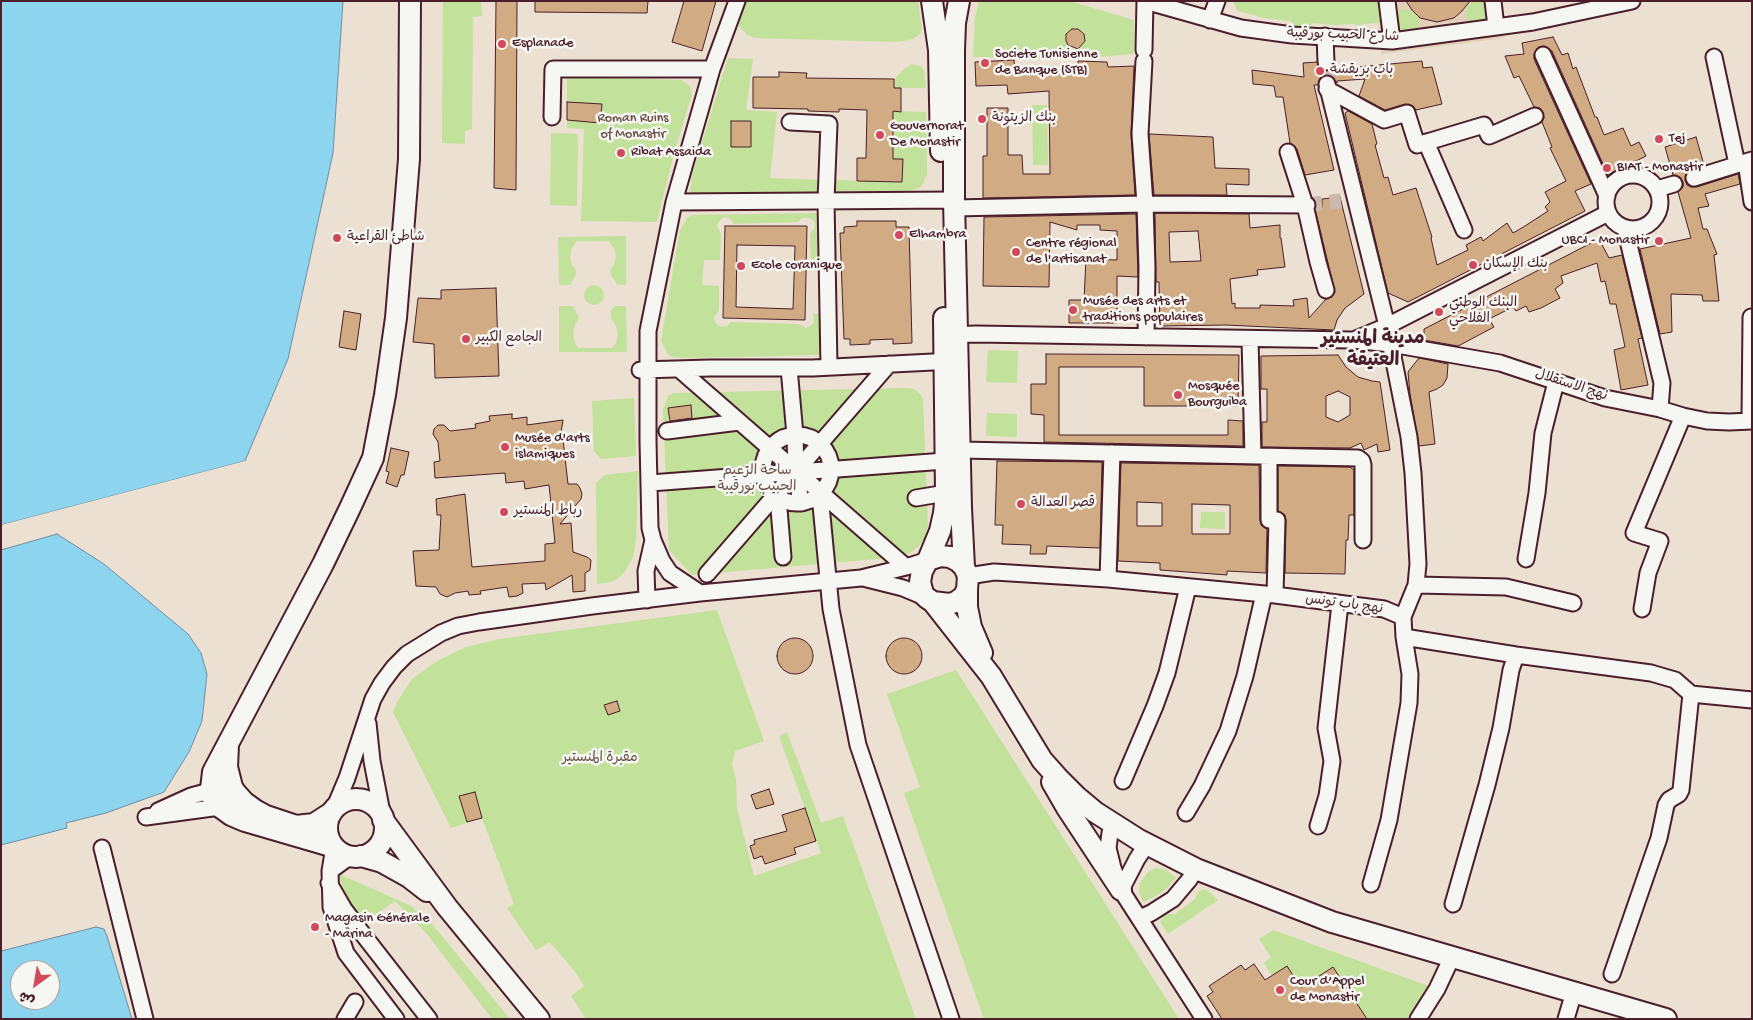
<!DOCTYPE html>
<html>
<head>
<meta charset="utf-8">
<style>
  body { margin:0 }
  #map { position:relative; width:1753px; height:1020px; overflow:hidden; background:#ebe0d1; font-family:"Gochi Hand","Playpen Sans Arabic",sans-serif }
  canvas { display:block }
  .frame { position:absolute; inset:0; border:2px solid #4a1f2b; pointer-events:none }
  .north { position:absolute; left:10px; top:960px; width:50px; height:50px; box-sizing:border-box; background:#f6f6f2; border:1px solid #b1a0a2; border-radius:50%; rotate:212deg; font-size:14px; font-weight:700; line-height:20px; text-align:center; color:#4a1f2b }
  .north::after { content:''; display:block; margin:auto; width:18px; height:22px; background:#d1495b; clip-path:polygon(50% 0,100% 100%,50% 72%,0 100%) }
</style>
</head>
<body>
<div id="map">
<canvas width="1753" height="1020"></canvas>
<div class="frame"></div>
<div class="north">ش</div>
</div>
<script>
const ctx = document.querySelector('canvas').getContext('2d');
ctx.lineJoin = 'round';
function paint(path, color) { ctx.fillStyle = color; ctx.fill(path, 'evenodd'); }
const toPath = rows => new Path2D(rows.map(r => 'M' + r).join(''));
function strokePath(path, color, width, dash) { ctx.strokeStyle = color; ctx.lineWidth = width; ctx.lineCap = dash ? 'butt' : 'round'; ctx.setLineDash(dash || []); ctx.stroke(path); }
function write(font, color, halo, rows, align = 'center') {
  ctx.font = font + ' "Gochi Hand","Playpen Sans Arabic",sans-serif'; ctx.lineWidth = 5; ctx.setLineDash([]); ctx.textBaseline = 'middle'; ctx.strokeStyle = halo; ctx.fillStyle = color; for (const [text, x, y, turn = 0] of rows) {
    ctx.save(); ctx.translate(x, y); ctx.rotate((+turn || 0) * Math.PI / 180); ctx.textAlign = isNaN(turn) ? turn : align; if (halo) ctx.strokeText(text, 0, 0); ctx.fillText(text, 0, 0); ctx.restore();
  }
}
paint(toPath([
  [1376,1,1499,1,1504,38,1381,54]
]), '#e3d0ba');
paint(toPath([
  [443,1,481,1,482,16,473,17,472,129,465,131,465,144,442,143],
  [744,1,918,1,922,28,920,34,913,39,897,42,755,38,747,35,739,26,738,18],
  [979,1,1069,1,1134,20,1134,54,1076,59,1076,48,1080,47,1085,41,1084,34,1078,29,1072,29,1066,34,1068,58,973,57,975,17],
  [1233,1,1377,1,1381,6,1380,14,1382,23,1363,24,1360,26,1353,24,1331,25,1313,23,1306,30,1296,28,1291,21,1264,18,1238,11],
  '1466 12a11 11 0 1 1 22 0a11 11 0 1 1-22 0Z',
  [1402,9,1412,10,1418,16,1419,24,1415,32,1399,34,1393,18,1395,14],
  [728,58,753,59,746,110,777,112,770,178,821,180,820,188,816,193,690,193,692,175],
  [912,64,920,66,924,70,926,88,894,88,894,79,904,69],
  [567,77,681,80,690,86,692,94,673,157,657,222,581,221,584,129,567,128],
  [1032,105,1047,105,1048,165,1033,165],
  [893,111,926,112,927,174,923,184,919,188,908,191,830,191,830,180,902,182,902,159,893,159],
  [551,133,578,134,577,206,550,205],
  [818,213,818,269,811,268,810,234,815,227,814,221,810,218,802,218,798,222,734,224,730,219,725,217,719,221,717,226,721,234,720,260,704,260,702,285,719,286,719,310,714,318,716,324,721,327,727,326,731,322,798,324,806,328,813,324,814,320,813,314,822,314,821,355,686,358,672,357,667,353,661,341,680,230,687,218,693,215],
  [626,236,626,285,617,284,611,275,610,270,614,265,616,257,614,248,609,241,577,241,572,248,570,257,572,265,576,270,576,275,570,285,559,285,558,237],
  '584 295a10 10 0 1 1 20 0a10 10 0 1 1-20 0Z',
  [559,306,573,306,579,318,575,325,573,334,575,343,578,348,612,348,616,343,618,334,616,326,611,318,611,311,615,306,626,306,627,352,559,352],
  [988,350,1018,351,1017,383,986,382],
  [906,388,914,389,920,394,923,399,928,526,925,537,919,546,910,553,900,557,692,575,669,550,663,410,668,396,674,393],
  [634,398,636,456,601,459,594,451,592,401],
  [987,413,1017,414,1017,437,986,436],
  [638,471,636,540,633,557,626,570,619,578,611,582,597,584,596,483,605,475],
  [1201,512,1225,512,1225,529,1200,528],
  [717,610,764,741,735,751,732,764,736,779,737,809,754,876,821,853,779,736,787,732,821,823,843,816,916,1019,586,1019,571,996,584,986,576,973,550,942,536,950,507,908,514,904,482,818,451,828,393,712,397,702,412,679,437,661,466,647,499,639],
  [956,670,1179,1019,984,1019,904,793,920,787,887,694],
  [1157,868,1165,869,1176,878,1166,889,1156,896,1143,902,1139,891,1140,883,1149,871],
  [339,874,411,906,432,924,510,1019,492,1019,427,934,395,901,364,923,345,895],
  [1203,889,1207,890,1218,900,1168,934,1160,922,1163,916,1166,914,1175,914,1195,899,1198,892],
  [1273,930,1431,987,1429,992,1409,1019,1367,1019,1333,967,1301,988,1272,976,1264,963,1271,957,1259,939]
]), '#c2e19a');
const water = toPath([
  [1,1,343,1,333,153,288,359,245,461,1,525,1,1],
  [57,534,104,564,188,634,201,653,207,674,202,721,189,752,164,792,106,813,66,823,67,828,1,845,1,550,57,534],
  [96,927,104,929,107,936,132,1019,1,1019,1,951,96,927],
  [20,970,50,970,50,1000,20,1000,20,970]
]);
paint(water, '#8dd4ef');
strokePath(water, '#728ca1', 1);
paint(toPath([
  [245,461,248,461,246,463,1,527,1,525]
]), '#ebe0d1');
const building = toPath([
  [496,1,517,1,516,190,494,188,496,1],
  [535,1,648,1,647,13,535,12,535,1],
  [684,1,716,1,702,51,672,42,684,1],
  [1406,1,1470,1,1462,11,1454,18,1437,22,1420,18,1412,10,1406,1],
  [1072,29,1078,29,1084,34,1085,41,1078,49,1068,45,1066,41,1066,34,1072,29],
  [1553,37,1562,55,1568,53,1573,69,1576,67,1595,117,1597,117,1604,135,1623,128,1631,146,1639,142,1646,156,1608,175,1552,51,1544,46,1539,47,1534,54,1534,59,1591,184,1575,191,1585,211,1408,302,1388,293,1345,113,1348,111,1372,124,1377,144,1375,145,1384,178,1388,177,1393,195,1416,188,1432,237,1431,238,1437,265,1468,250,1466,245,1481,237,1483,241,1507,223,1513,233,1525,226,1548,211,1545,207,1550,202,1545,192,1566,181,1550,148,1552,147,1542,122,1544,118,1543,112,1540,108,1534,107,1519,76,1514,78,1505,56,1524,54,1522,43,1553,37],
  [1014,60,1015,73,1078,70,1078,61,1107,62,1108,67,1134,66,1131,134,1135,195,983,198,983,156,987,156,987,108,1008,108,1008,155,1022,155,1023,174,1050,174,1049,91,1008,94,1007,85,976,86,975,62,1014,60],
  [1335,61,1336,69,1422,61,1423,68,1432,67,1442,104,1416,110,1413,106,1405,104,1385,110,1359,96,1365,79,1337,81,1337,83,1333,77,1329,75,1324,75,1320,78,1318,85,1314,85,1334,170,1305,175,1297,149,1290,143,1283,97,1276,97,1274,86,1253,84,1252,70,1304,77,1303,63,1317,62,1321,70,1327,71,1334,67,1335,61],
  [779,72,807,73,806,78,894,79,894,88,901,88,901,112,893,111,893,159,903,159,902,182,857,181,857,158,866,158,867,110,839,109,839,112,808,111,808,109,753,108,753,77,779,77,779,72],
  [567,102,602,104,600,123,567,120,567,102],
  [731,121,751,121,751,147,731,147,731,121],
  [1149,134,1213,137,1215,168,1249,169,1249,185,1226,184,1227,195,1154,195,1149,134],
  [1696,137,1704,165,1687,172,1685,180,1687,185,1691,187,1697,187,1738,174,1740,184,1705,194,1709,206,1698,208,1703,229,1707,229,1717,254,1714,255,1719,301,1703,301,1702,295,1671,294,1672,332,1660,334,1640,249,1691,238,1678,192,1683,187,1683,182,1680,177,1673,175,1665,147,1696,137],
  [1340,197,1364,294,1345,308,1337,320,1334,330,1226,325,1160,326,1159,282,1156,282,1155,213,1249,214,1250,228,1280,225,1280,238,1281,238,1285,267,1257,270,1258,275,1230,279,1232,304,1235,303,1235,308,1260,308,1260,305,1294,306,1293,300,1307,298,1309,318,1326,299,1332,297,1335,292,1315,209,1322,208,1322,199,1340,197],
  [1198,231,1201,261,1170,262,1169,232,1198,231],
  [1136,214,1138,277,1117,276,1117,323,1069,323,1069,300,1084,300,1086,259,1117,260,1117,231,1100,230,1100,225,1077,225,1077,230,1050,222,1049,287,983,286,984,217,1136,214],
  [857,221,896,221,896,227,909,227,912,343,893,344,893,339,870,340,870,344,850,345,850,339,844,339,840,233,844,233,844,227,857,226,857,221],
  [725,226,807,226,805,320,723,318,725,226],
  [737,245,795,246,793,309,736,307,737,245],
  [1599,239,1609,258,1622,255,1642,338,1638,339,1648,385,1621,390,1614,350,1625,347,1616,304,1610,304,1605,281,1601,282,1597,263,1561,276,1563,283,1555,289,1560,298,1541,308,1529,312,1526,306,1516,311,1513,307,1489,319,1494,327,1460,345,1458,346,1424,340,1424,329,1599,239],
  [496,288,499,376,435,378,434,344,413,342,418,298,441,299,441,290,496,288],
  [344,311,361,314,356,350,339,347,344,311],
  [1046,354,1239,355,1238,406,1144,406,1144,367,1059,367,1059,435,1228,435,1228,420,1243,421,1243,446,1044,442,1044,415,1031,414,1031,384,1046,384,1046,354],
  [1338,355,1346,367,1358,377,1372,381,1380,382,1390,450,1378,452,1377,444,1364,450,1361,443,1350,448,1262,447,1262,422,1267,422,1267,389,1261,389,1261,356,1338,355],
  [1338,391,1350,397,1350,415,1338,422,1326,417,1326,396,1338,391],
  [1419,358,1448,364,1447,378,1443,385,1437,389,1429,392,1435,444,1419,446,1410,394,1408,372,1419,358],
  [691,405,692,418,670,421,668,408,691,405],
  [512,414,512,419,527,417,527,425,563,420,560,439,563,439,568,484,577,484,580,488,582,494,581,499,560,524,571,523,573,552,587,557,591,560,590,570,585,573,585,591,573,592,572,575,546,590,545,583,522,584,523,593,517,596,509,597,507,587,480,591,481,594,469,595,468,591,455,593,447,597,440,594,436,587,416,586,413,551,439,550,441,515,437,515,436,499,465,494,472,567,545,561,545,544,555,543,549,485,525,489,524,481,506,483,505,473,435,478,434,462,440,461,438,442,433,434,434,429,438,425,444,425,450,431,476,428,475,424,490,421,489,416,512,414],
  [391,448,409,452,404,475,401,475,397,487,386,483,389,472,386,471,391,448],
  [997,461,1102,462,1100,548,1047,546,1046,554,1030,554,1031,545,1002,544,1003,525,995,525,997,461],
  [1121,463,1259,465,1260,520,1261,525,1267,529,1266,573,1227,571,1227,575,1160,570,1160,563,1118,561,1121,463],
  [1137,502,1162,503,1162,526,1137,526,1137,502],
  [1192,504,1230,505,1230,534,1192,534,1192,504],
  [1278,466,1350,467,1354,470,1354,515,1349,515,1348,540,1346,540,1345,574,1285,573,1286,520,1285,515,1278,511,1278,466],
  '886 656a18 18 0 1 1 36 0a18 18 0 1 1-36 0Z',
  '777 656a18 18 0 1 1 36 0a18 18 0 1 1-36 0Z',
  [617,701,620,711,608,715,604,705,617,701],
  [769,789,774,804,756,809,751,795,769,789],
  [475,792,482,818,467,822,459,796,475,792],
  [805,808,816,841,794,848,796,854,765,864,762,856,754,859,750,846,755,844,754,840,787,831,782,815,805,808],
  [1254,964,1265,980,1287,966,1301,988,1333,967,1367,1019,1222,1019,1207,996,1213,992,1209,986,1241,965,1245,970,1254,964]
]);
paint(building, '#d1ab83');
strokePath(building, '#4a1f2b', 1);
strokePath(toPath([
  [1326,62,1327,84],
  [1307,205,1341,201]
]), '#cbb9b0', 15, [15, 8]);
const minor = toPath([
  [1145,1,1241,28,1292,35,1392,41,1533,22,1632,1],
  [1387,1,1392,41],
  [1493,1,1496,27],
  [1210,20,1217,1],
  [1325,36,1326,62],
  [1144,50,1145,1],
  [1543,55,1607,196],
  [1714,57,1737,164],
  [1144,61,1140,134,1145,204,1147,268,1146,337],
  [1327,84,1387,326,1409,437,1413,473,1418,564,1416,585,1403,617],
  [1327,89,1384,120,1407,113,1417,145,1484,125,1489,136,1535,116],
  [552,117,553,69,712,69],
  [790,122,829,124,826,200,829,367],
  [1426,142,1464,230],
  [1288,152,1305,205,1318,262,1326,290],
  [1746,162,1752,202],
  '1606 202a27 27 0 1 1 54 0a27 27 0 1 1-54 0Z',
  [1694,178,1752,160],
  [1657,189,1674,184],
  [674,202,954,200],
  [954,208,1145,204,1307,205],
  [1625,228,1662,383,1660,409],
  [946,335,976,334,1352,340,1391,344,1500,363,1605,398,1660,409,1683,416,1707,421,1729,422,1752,421],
  [1250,339,1253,456],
  [1356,339,1387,326,1608,213],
  [789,368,795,435,796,472,801,503],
  [679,369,906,567],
  [640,370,710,368,813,368,953,361],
  [1750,421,1751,317],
  [667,431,739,422],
  '763 469a34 34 0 1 1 68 0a34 34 0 1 1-68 0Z',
  [960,450,1358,458,1362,461,1363,465,1363,540],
  [1269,457,1269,520,1277,520,1275,595],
  [650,483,945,461],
  [820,495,831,609,858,745,951,1019],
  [778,497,783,557],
  [916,498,946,493],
  [1526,559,1537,493,1543,433,1556,382],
  [707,574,889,364],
  [968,576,994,572,1108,579,1275,595,1384,609,1403,617,1404,637,1516,655,1651,673,1675,680,1691,694,1752,700],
  [863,578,903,588,927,598],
  [1108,579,1112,453],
  [1416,585,1506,587,1573,603],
  [700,593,670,573,662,561,653,540,650,528,648,441,648,331,674,202,712,69,737,1],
  [647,600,646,571,653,540],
  [1642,609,1648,573,1660,541,1634,533,1683,416],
  [368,723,372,761,383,818],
  [1123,781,1155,706,1167,673,1188,587],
  [334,809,347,778,373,699,382,683,394,667,407,654,441,633,458,626,479,622,592,606,700,593,861,578,906,567,928,560],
  [158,811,191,796,221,788],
  [1186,813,1202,786,1228,731,1245,676,1264,594],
  [146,817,220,807,235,792],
  [1113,825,1110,833,1108,848,1113,868,1121,890,1204,1019],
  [1318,826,1327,796,1332,761,1326,728,1340,604],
  [334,847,330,871,345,860,354,857],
  [102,848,145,1019],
  [330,871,331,907,346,953,396,1019],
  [329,883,344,909,365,937,429,1019],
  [1371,884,1389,820,1409,703,1410,674,1404,637],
  [1121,890,1137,859,1147,844],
  [1453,904,1487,785,1501,728,1511,670,1516,655],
  [1140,918,1151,913,1173,899,1189,880,1196,869],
  [1612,974,1659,838,1666,805,1669,800,1679,794,1681,790,1691,694],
  [345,1019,355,1002],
  [1418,1019,1437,989,1452,957],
  [1566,1019,1574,992]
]);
const major = toPath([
  [932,1,939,50,941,151],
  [959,1,955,23,954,50,954,200,961,508,964,567],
  [941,556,950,557,958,561,964,567,968,576,967,590,963,597,956,602,949,604,933,602,927,598,923,594,920,582,922,571,928,560,941,556],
  [928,560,940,531,944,513,946,493,944,318],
  [967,590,967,607,971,627,982,653],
  [933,602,991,676,1042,760,1058,778,1077,797,1095,812,1139,840,1196,869,1332,922,1666,1019],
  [228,745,227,767,232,787,235,792,244,802,255,810,266,816,296,826,314,824,331,813],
  [1052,782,1067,808,1121,890],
  '327 828a29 29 0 1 1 58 0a29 29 0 1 1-58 0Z',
  [383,820,447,907,539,1019],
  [334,847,245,821,231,815,220,807,212,796,211,789,213,772,323,564,350,508,373,458,385,395,396,318,409,159,410,1],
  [361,856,382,862,409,877,427,891]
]);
strokePath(minor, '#4a1f2b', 19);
strokePath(major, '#4a1f2b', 24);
strokePath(minor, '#f6f6f2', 15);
strokePath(major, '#f6f6f2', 20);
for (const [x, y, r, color] of [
  [502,44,5,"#d1495b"],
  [985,63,5,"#d1495b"],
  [1320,71,5,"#d1495b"],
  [982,119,5,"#d1495b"],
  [880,135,5,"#d1495b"],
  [1659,139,5,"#d1495b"],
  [621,153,5,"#d1495b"],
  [1607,168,5,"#d1495b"],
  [899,235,5,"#d1495b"],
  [337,238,5,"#d1495b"],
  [1659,241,5,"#d1495b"],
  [1016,252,5,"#d1495b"],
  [1473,265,5,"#d1495b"],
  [741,266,5,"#d1495b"],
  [1073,310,5,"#d1495b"],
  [1439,312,5,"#d1495b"],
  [466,339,5,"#d1495b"],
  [1178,395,5,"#d1495b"],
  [505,447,5,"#d1495b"],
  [1021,504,5,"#d1495b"],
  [504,512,5,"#d1495b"],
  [315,927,5,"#d1495b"],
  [1280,990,5,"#d1495b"]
]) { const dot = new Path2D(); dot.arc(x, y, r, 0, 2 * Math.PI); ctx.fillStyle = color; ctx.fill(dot); strokePath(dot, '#f6f6f2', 2); }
write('14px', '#4a1f2b', '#f6f6f2', [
  ["شارع الحبيب بورقيبة",1343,36,2],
  ["نهج الاستقلال",1571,386,18],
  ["نهج باب تونس",1344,605,8]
]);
write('14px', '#4a1f2b', '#f6f6f2', [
  ["Esplanade",512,44],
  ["Societe Tunisienne",995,55],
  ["de Banque (STB)",995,71],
  ["باب بريقشة",1330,71],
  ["بنك الزيتونة",992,119],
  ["Gouvernorat",890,127],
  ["De Monastir",890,143],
  ["Tej",1669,139],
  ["Ribat Assaida",631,153],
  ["BIAT - Monastir",1617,168],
  ["Elhambra",909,235],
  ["شاطئ القراعية",347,238],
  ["UBCI - Monastir",1649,241,"right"],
  ["Centre régional",1026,244],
  ["de l'artisanat",1026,260],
  ["بنك الإسكان",1483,265],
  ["Ecole coranique",751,266],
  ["Musée des arts et",1083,302],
  ["traditions populaires",1083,318],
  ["البنك الوطني",1449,304],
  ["الفلاحي",1449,320],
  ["الجامع الكبير",476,339],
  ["Mosquée",1188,387],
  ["Bourguiba",1188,403],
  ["Musée d'arts",515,439],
  ["islamiques",515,455],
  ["قصر العدالة",1031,504],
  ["رباط المنستير",514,512],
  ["Magasin Générale",325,919],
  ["- Marina",325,935],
  ["Cour d’Appel",1290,982],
  ["de Monastir",1290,998]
], 'left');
write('14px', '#685047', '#f6f6f2', [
  ["Roman Ruins",633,119],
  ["of Monastir",633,135],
  ["ساحة الزعيم",757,472],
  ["الحبيب بورقيبة",757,488],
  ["مقبرة المنستير",600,759]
]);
write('bold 19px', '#4a1f2b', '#f6f6f2', [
  ["مدينة المنستير",1373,340],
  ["العتيقة",1373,362]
]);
</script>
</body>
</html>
